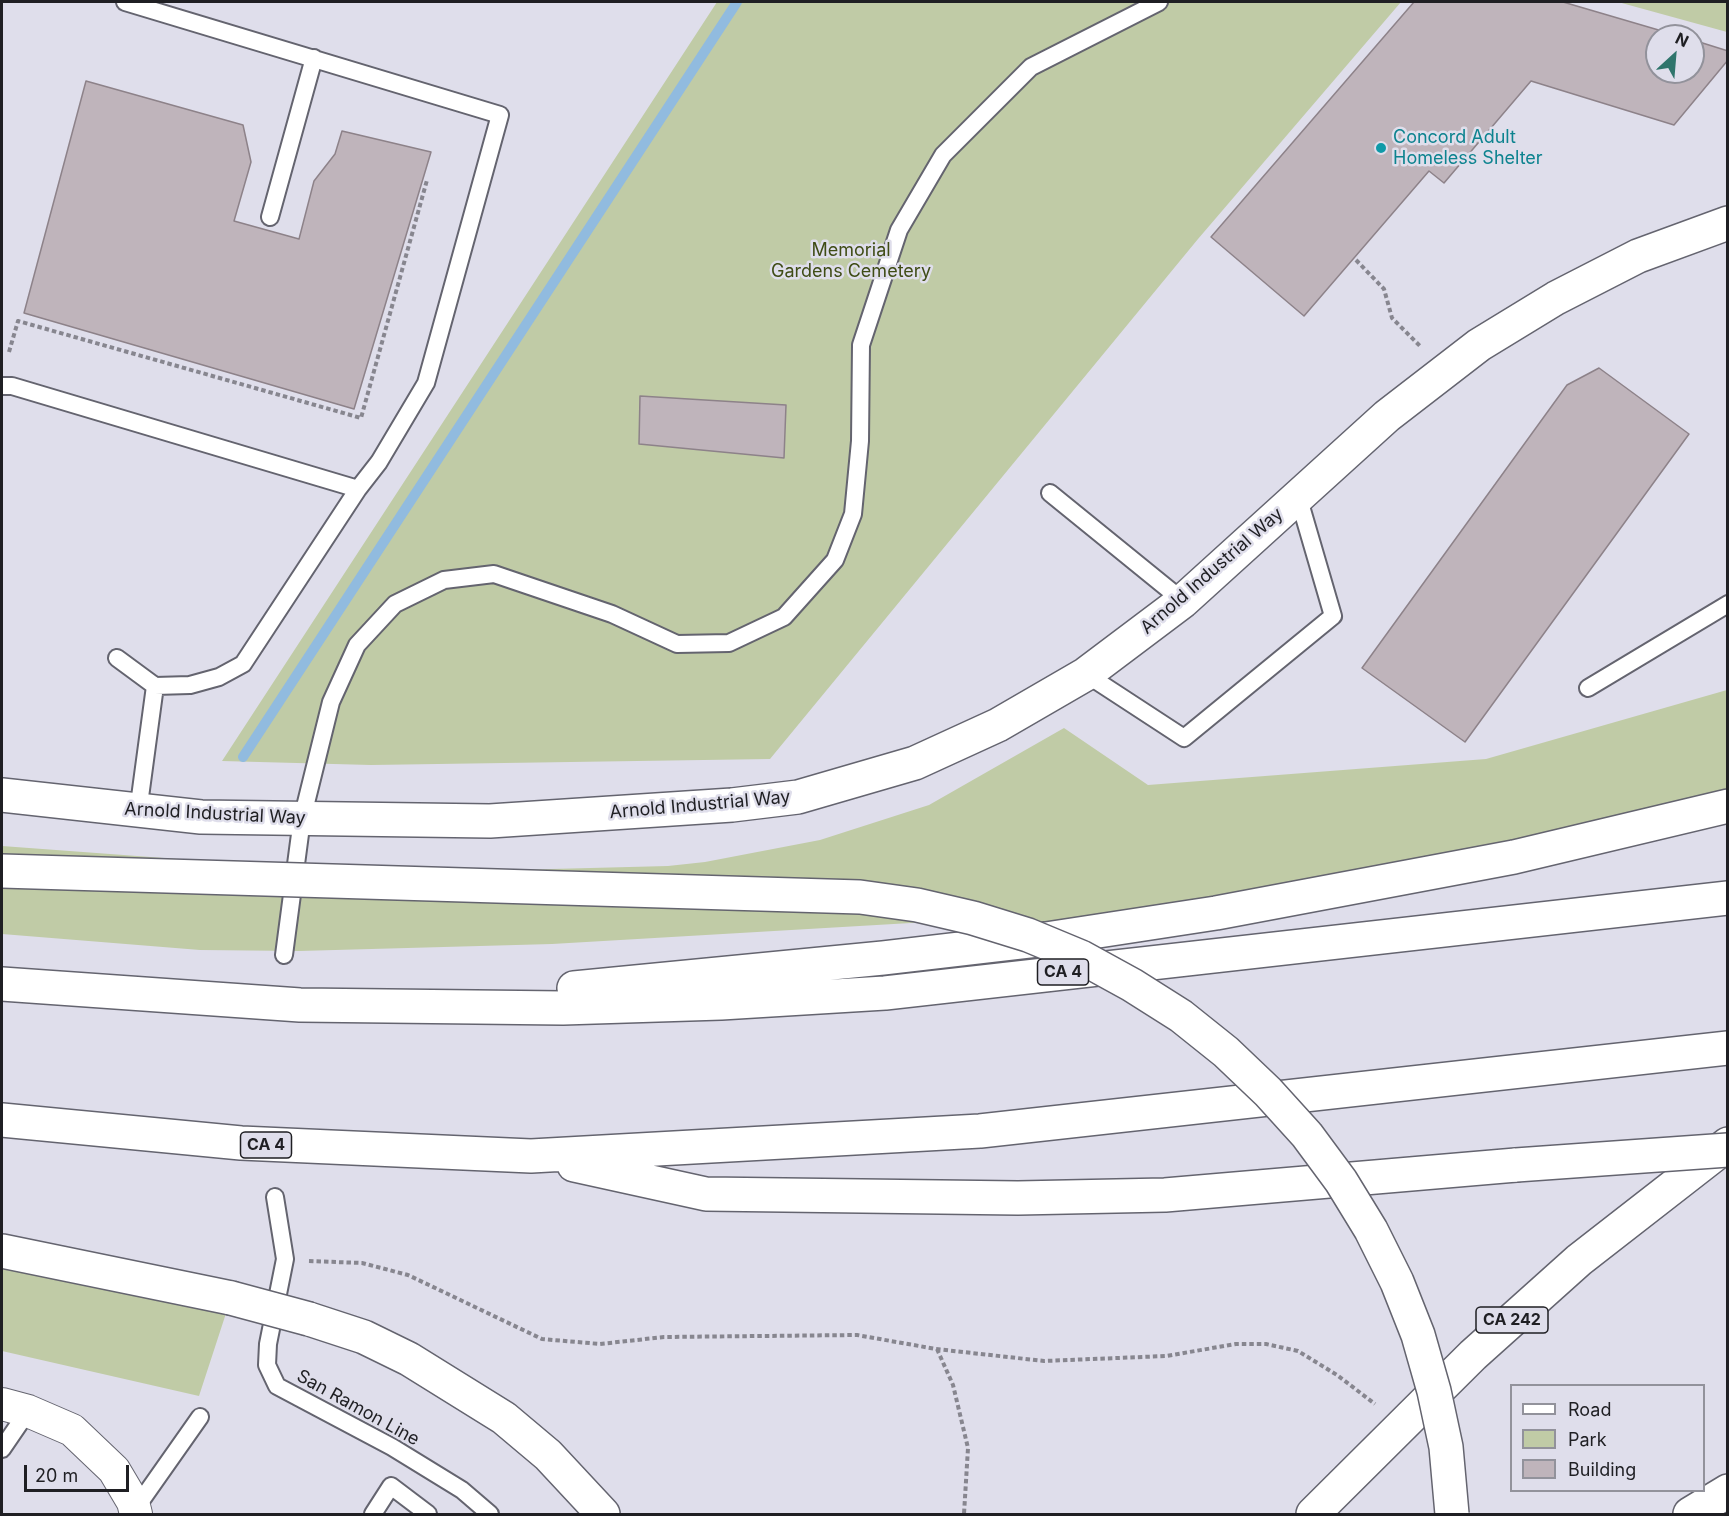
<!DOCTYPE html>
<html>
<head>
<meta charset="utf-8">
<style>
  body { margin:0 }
  #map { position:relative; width:1729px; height:1516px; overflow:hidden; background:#dfdeeb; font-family:Inter,sans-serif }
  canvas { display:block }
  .frame { position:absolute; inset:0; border:3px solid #1f1f23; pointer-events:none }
  .legend { position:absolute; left:1510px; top:1384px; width:195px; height:108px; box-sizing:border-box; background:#dfdeeb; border:2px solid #92929b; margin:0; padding:8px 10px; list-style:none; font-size:18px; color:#1f1f23 }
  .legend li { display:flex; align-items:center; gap:12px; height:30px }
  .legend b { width:30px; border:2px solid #92929b }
  .north { position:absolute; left:1645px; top:24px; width:60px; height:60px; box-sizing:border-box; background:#dfdeeb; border:2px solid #92929b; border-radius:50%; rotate:26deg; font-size:16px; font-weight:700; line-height:24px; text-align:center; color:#1f1f23 }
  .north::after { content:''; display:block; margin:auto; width:21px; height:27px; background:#2f756c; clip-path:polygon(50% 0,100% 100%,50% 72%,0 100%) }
  .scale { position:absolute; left:24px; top:1465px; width:105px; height:27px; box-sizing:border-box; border:3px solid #1f1f23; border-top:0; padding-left:8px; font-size:18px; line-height:21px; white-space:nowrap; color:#1f1f23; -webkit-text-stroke:4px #dfdeeb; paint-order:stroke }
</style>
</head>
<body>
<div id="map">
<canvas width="1729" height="1516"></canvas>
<div class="frame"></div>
<ul class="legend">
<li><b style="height:8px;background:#fff"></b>Road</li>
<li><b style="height:16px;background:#c0cba6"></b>Park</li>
<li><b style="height:16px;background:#bfb4bb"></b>Building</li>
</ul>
<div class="north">N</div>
<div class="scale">20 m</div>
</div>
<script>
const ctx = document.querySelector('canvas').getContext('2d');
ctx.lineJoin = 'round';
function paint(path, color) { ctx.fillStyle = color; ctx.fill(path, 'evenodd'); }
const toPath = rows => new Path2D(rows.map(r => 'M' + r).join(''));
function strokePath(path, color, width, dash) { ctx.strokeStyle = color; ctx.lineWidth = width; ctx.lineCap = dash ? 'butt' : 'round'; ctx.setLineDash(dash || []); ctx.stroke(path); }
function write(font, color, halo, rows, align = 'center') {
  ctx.font = font + ' Inter,sans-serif'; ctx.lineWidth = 5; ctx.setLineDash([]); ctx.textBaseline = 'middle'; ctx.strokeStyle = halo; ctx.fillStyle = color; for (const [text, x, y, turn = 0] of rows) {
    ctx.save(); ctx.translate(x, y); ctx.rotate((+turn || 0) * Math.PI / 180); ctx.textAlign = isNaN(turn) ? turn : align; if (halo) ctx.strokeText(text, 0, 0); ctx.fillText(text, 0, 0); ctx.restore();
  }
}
paint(toPath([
  [717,2,1401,2,1198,239,770,759,371,765,222,761],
  [1618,2,1727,2,1727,32],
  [1727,690,1727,806,1046,939,962,920,552,944,299,951,200,950,2,934,2,846,191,860,474,871,668,866,705,862,820,840,929,805,1064,728,1148,785,1486,759],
  [2,1251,231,1298,199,1396,2,1351]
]), '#c0cba6');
strokePath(toPath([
  [243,757,737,2]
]), '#91bbdf', 10);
const building = toPath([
  [1414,2,1563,2,1679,36,1657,36,1657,72,1693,72,1693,40,1728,51,1728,60,1674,125,1531,81,1444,183,1429,171,1304,316,1211,237,1414,2],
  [86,81,243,125,251,162,234,221,299,239,314,181,335,154,342,131,431,152,354,409,24,313,86,81],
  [1599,368,1689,434,1465,742,1362,668,1567,385,1599,368],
  [640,396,786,405,784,458,639,444,640,396]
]);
paint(building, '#bfb4bb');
strokePath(building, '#8d8289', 1.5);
const service = toPath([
  [270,217,314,58],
  [2,386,12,386,358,489,379,462,426,383,500,115,125,2],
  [1050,493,1183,601],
  [117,658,155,686],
  [1086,674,1184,738,1333,616,1298,496],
  [1588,688,1728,604],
  [138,812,155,686,190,685,219,677,243,664,358,489],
  [284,955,302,819,331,702,357,645,395,604,444,580,494,574,612,614,677,644,729,643,784,617,835,560,853,514,860,441,861,345,899,230,943,155,1031,67,1159,2],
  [275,1197,285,1259,268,1344,267,1365,277,1386,392,1447,462,1490,490,1514],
  [2,1449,28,1411],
  [133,1502,143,1498,200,1417],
  [373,1514,391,1486,428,1514]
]);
const minor = toPath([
  [2,1404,28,1411,72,1430,114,1470,133,1502,136,1514]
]);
const tertiary = toPath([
  [2,795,201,817,490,821,732,805,798,797,915,763,998,725,1086,674,1183,601,1387,416,1479,345,1556,298,1638,256,1728,223]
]);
const motorway = toPath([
  [2,984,300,1005,563,1008,721,1003,885,993,1728,898],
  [574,988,883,958,1046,939,1216,913,1514,857,1728,806],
  [2,1120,241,1143,531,1156,980,1131,1728,1048],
  [574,1165,706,1194,1018,1198,1165,1195,1516,1165],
  [2,1251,231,1298],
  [309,1319,364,1337,409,1359,504,1418,548,1455,603,1514],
  [1313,1514,1473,1355,1579,1260,1728,1144],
  [1690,1514,1728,1491]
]);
strokePath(service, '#64646f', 20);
strokePath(minor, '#64646f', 34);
strokePath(tertiary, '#64646f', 36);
strokePath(motorway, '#64646f', 36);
strokePath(toPath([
  [1356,260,1384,289,1392,318,1420,346],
  [9,352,18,321,361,418,427,180],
  [309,1261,362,1263,408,1275,542,1339,600,1344,664,1337,857,1335,936,1349,1044,1361,1166,1356,1236,1344,1266,1344,1298,1351,1337,1375,1375,1404],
  [937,1349,953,1385,968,1448,964,1514]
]), '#87868f', 4, [4.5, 3]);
strokePath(service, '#fff', 16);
strokePath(minor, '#fff', 32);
strokePath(tertiary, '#fff', 33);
strokePath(motorway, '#fff', 33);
const motorwayBridge = toPath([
  [2,871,860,897,917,905,973,918,1028,935,1081,957,1132,985,1181,1016,1226,1052,1268,1092,1307,1135,1341,1181,1371,1230,1397,1282,1418,1335,1434,1391,1446,1447,1452,1514],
  [1516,1165,1728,1150],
  [231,1298,309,1319]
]);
strokePath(motorwayBridge, '#64646f', 36, []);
strokePath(motorwayBridge, '#fff', 33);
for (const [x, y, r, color] of [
  [1381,148,6,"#0f9aa8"]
]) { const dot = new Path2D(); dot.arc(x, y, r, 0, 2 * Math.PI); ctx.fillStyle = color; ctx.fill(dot); strokePath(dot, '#dfdeeb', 2); }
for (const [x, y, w] of [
  [1063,972,51],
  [266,1145,51],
  [1512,1320,72]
]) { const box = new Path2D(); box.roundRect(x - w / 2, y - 13, w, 26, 4.5); ctx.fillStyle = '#dfdeeb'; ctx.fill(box); strokePath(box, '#1f1f23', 1.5); }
write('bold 16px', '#1f1f23', null, [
  ["CA 4",1063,972],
  ["CA 4",266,1145],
  ["CA 242",1512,1320]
]);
write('18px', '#0d838f', '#dfdeeb', [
  ["Concord Adult",1393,138],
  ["Homeless Shelter",1393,159]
], 'left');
write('18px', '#3f4c15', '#dfdeeb', [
  ["Memorial",851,251],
  ["Gardens Cemetery",851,272]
]);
write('18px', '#1f1f23', '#dfdeeb', [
  ["Arnold Industrial Way",1212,571,-41],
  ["Arnold Industrial Way",700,805,-5],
  ["Arnold Industrial Way",215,814,3],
  ["San Ramon Line",358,1408,29]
]);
</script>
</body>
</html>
